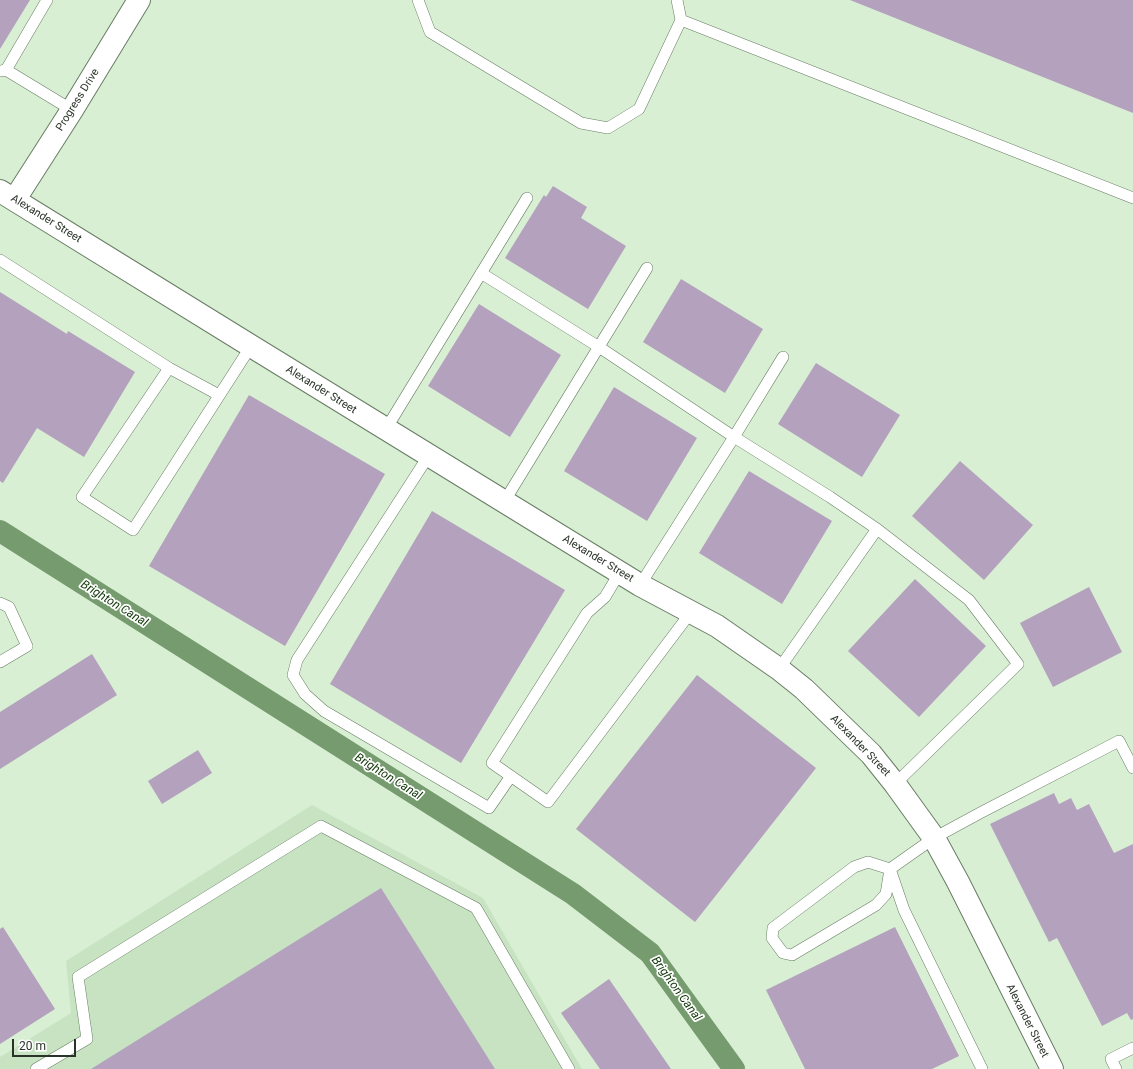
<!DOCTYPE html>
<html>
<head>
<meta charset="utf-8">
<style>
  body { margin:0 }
  #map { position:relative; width:1133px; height:1069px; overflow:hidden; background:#d8efd3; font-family:Roboto,sans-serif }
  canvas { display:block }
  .scale { position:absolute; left:12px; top:1039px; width:64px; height:18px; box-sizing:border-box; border:2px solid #2a3329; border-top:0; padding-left:5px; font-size:12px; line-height:14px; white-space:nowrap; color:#2a3329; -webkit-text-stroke:3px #fff; paint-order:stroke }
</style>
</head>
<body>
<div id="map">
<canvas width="1133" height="1069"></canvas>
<div class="scale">20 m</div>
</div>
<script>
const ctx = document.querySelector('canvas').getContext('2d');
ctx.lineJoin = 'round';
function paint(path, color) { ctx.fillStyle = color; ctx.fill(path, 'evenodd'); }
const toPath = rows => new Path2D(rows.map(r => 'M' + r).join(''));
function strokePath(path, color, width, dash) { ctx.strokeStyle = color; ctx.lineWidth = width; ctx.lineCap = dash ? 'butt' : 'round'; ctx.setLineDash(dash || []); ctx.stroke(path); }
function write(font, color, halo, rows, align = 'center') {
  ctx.font = font + ' Roboto,sans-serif'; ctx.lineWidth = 3.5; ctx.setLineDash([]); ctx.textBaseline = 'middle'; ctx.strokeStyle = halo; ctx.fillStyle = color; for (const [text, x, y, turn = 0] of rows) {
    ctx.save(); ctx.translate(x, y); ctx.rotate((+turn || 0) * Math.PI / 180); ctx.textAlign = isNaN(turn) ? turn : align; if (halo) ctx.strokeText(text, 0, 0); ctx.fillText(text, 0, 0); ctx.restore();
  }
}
paint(toPath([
  [312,805,483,898,582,1069,0,1069,0,1057,71,1013,66,961]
]), '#c7e3c2');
strokePath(toPath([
  [0,531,573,894,650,953,734,1069]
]), '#759b6e', 22);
paint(toPath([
  [0,0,30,0,0,49],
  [850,0,1133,0,1133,113],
  [553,186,587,207,581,218,626,246,588,309,505,258,544,195,546,197],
  [681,279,763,329,725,393,643,342],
  [0,292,67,334,68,331,135,372,84,457,37,428,3,483,0,481],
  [479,304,561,355,510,437,428,386],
  [816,363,900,415,862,477,778,424],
  [614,387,697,438,647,521,564,471],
  [249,395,385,474,285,646,149,566],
  [960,461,1033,525,984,580,912,516],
  [749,471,832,521,782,604,699,553],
  [432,511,565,590,461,763,330,684],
  [915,579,986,646,919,717,848,651],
  [1089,587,1122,652,1053,687,1020,623],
  [92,654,117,695,0,769,0,712],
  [697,675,816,768,695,922,576,829],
  [198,750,212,773,162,804,148,781],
  [1054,793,1059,804,1071,798,1077,810,1089,804,1114,853,1133,844,1133,1019,1131,1020,1127,1013,1102,1026,1057,938,1049,942,990,824],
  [381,888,495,1069,91,1069],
  [3,927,55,1009,0,1044,0,929],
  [895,927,959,1056,932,1069,805,1069,766,990],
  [609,979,671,1069,600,1069,561,1013]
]), '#b3a1bd');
const service = toPath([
  [418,0,430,32,581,123,608,128,639,109,681,20],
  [677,0,681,20,1133,198],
  [6,70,47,0],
  [0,71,6,70,72,110],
  [0,260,169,368],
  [481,273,599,347,734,437,830,497,877,529],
  [219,395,169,368,82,497,133,530,251,346],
  [386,429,527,198],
  [429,455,297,660,293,675,305,694,324,711,489,808,511,776],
  [504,502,647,268],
  [620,572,605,597,587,613,492,763,548,802,691,612],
  [640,585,734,437,783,357],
  [0,603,9,607,27,646,0,662],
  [779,669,877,529,969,600,1018,664,895,784],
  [36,1069,87,1039,78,977,321,826,476,908,569,1069],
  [982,1069,904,910,890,869,868,862,854,867,773,928,772,938,783,953,792,955,876,905,886,894,890,869,934,838,980,813,1119,741,1133,768],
  [1116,1069,1111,1059,1133,1048]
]);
const minor = toPath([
  [0,191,251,346,640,585,717,626,779,669,804,689,871,754,895,784,934,838,958,882,1052,1069],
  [15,199,72,110,139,0]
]);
strokePath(service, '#687d64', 12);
strokePath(minor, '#687d64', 24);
strokePath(service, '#fff', 11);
strokePath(minor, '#fff', 22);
write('11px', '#2a3329', '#fff', [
  ["Progress Drive",78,100,-58],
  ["Alexander Street",46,219,32],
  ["Alexander Street",321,390,32],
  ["Alexander Street",598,559,31],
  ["Alexander Street",860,746,46],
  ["Alexander Street",1027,1021,63]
]);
write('italic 12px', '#0e3505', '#fff', [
  ["Brighton Canal",114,604,32],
  ["Brighton Canal",388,777,32],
  ["Brighton Canal",676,989,54]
]);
</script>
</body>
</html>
